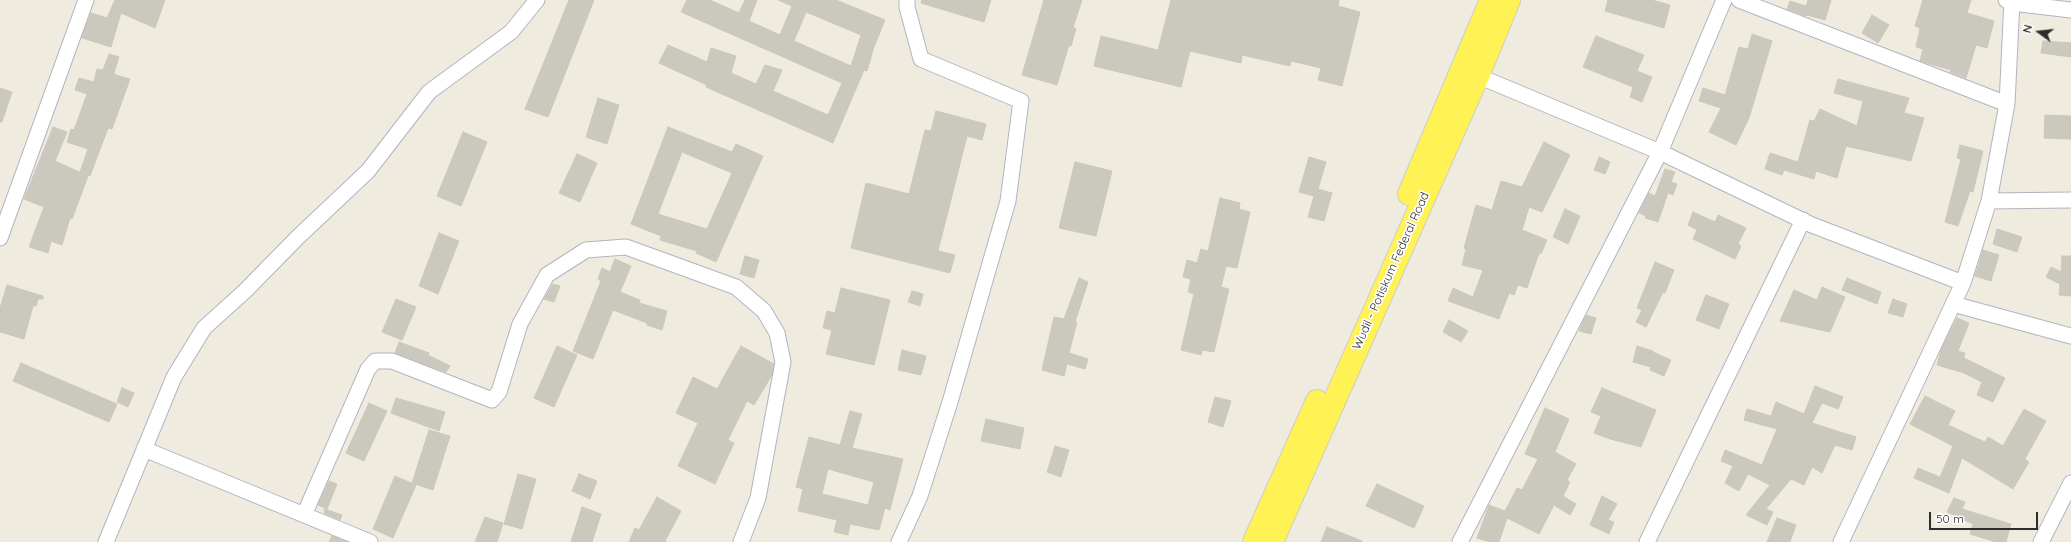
<!DOCTYPE html>
<html>
<head>
<meta charset="utf-8">
<style>
  body { margin:0 }
  #map { position:relative; width:2071px; height:542px; overflow:hidden; background:#f0ebdf; font-family:Quicksand,sans-serif }
  canvas { display:block }
  .north { position:absolute; left:2019px; top:12px; width:40px; height:40px; -webkit-text-stroke:3px #fff; paint-order:stroke; rotate:285deg; font-size:11px; font-weight:700; line-height:16px; text-align:center; color:#2d2d2d }
  .north::after { content:''; display:block; margin:auto; width:14px; height:18px; background:#2d2d2d; clip-path:polygon(50% 0,100% 100%,50% 72%,0 100%) }
  .scale { position:absolute; left:1929px; top:512px; width:109px; height:18px; box-sizing:border-box; border:2px solid #2d2d2d; border-top:0; padding-left:5px; font-size:12px; line-height:14px; white-space:nowrap; color:#2d2d2d; -webkit-text-stroke:3px #fff; paint-order:stroke }
</style>
</head>
<body>
<div id="map">
<canvas width="2071" height="542"></canvas>
<div class="north">N</div>
<div class="scale">50 m</div>
</div>
<script>
const ctx = document.querySelector('canvas').getContext('2d');
ctx.lineJoin = 'round';
function paint(path, color) { ctx.fillStyle = color; ctx.fill(path, 'evenodd'); }
const toPath = rows => new Path2D(rows.map(r => 'M' + r).join(''));
function strokePath(path, color, width, dash) { ctx.strokeStyle = color; ctx.lineWidth = width; ctx.lineCap = dash ? 'butt' : 'round'; ctx.setLineDash(dash || []); ctx.stroke(path); }
function write(font, color, halo, rows, align = 'center') {
  ctx.font = font + ' Quicksand,sans-serif'; ctx.lineWidth = 3.5; ctx.setLineDash([]); ctx.textBaseline = 'middle'; ctx.strokeStyle = halo; ctx.fillStyle = color; for (const [text, x, y, turn = 0] of rows) {
    ctx.save(); ctx.translate(x, y); ctx.rotate((+turn || 0) * Math.PI / 180); ctx.textAlign = isNaN(turn) ? turn : align; if (halo) ctx.strokeText(text, 0, 0); ctx.fillText(text, 0, 0); ctx.restore();
  }
}
const building = toPath([
  [115,0,165,0,155,28,121,13,111,47,82,38,91,13,107,18,115,0],
  [569,0,594,0,548,117,525,109,569,0],
  [687,0,710,0,739,13,745,0,757,0,749,21,780,35,792,6,778,0,836,0,885,20,874,47,867,71,864,70,833,143,706,87,707,85,659,63,668,45,707,62,711,48,736,56,731,73,756,84,765,65,782,70,773,91,828,115,842,83,681,12,687,0],
  [806,12,861,35,851,66,794,41,806,12],
  [922,0,991,0,984,22,921,3,922,0],
  [1044,0,1082,0,1073,28,1076,29,1071,46,1069,45,1057,85,1022,75,1044,0],
  [1171,0,1339,0,1338,6,1360,12,1342,86,1318,80,1321,68,1291,61,1290,66,1242,55,1241,63,1190,51,1181,87,1094,66,1101,36,1158,50,1171,0],
  [1608,0,1652,0,1670,5,1664,28,1605,11,1608,0],
  [1808,0,1831,0,1825,20,1807,15,1806,16,1787,9,1790,1,1806,6,1808,0],
  [1923,0,1971,0,1967,13,1994,21,1987,48,1976,45,1966,78,1950,72,1951,70,1920,61,1923,49,1916,47,1920,28,1915,26,1923,0],
  [1872,15,1889,25,1878,43,1862,33,1872,15],
  [1752,34,1772,41,1749,118,1736,145,1709,132,1721,108,1699,101,1703,88,1725,95,1739,47,1748,49,1752,34],
  [1596,36,1644,55,1637,71,1652,77,1642,102,1630,97,1633,87,1583,67,1596,36],
  [2043,41,2071,43,2071,57,2041,53,2043,41],
  [109,54,119,57,114,73,116,75,130,79,112,129,108,128,90,176,80,172,88,149,67,142,71,129,74,130,87,94,75,90,79,78,94,82,97,69,103,70,109,54],
  [1838,79,1909,98,1904,113,1924,118,1911,161,1846,146,1837,178,1816,171,1814,179,1784,170,1782,175,1765,169,1770,153,1798,162,1810,120,1814,121,1820,109,1857,126,1863,101,1834,93,1838,79],
  [0,88,12,92,2,122,0,122,0,88],
  [598,98,619,105,607,144,586,137,598,98],
  [936,111,986,124,982,140,967,136,938,251,955,255,950,273,851,248,866,183,909,194,925,130,931,131,936,111],
  [2045,115,2071,116,2071,139,2044,138,2045,115],
  [53,127,67,132,55,161,88,176,72,219,70,218,62,245,51,241,48,253,29,247,44,207,24,199,53,127],
  [668,127,732,152,736,144,763,156,716,262,696,253,697,251,660,240,661,236,631,224,668,127],
  [682,152,732,173,707,229,658,214,682,152],
  [463,132,487,142,461,206,437,196,463,132],
  [1544,142,1570,155,1542,212,1529,207,1522,230,1547,240,1541,254,1539,253,1527,288,1518,285,1514,295,1509,293,1499,319,1448,301,1453,288,1473,297,1483,270,1462,265,1466,249,1464,248,1476,205,1492,210,1501,181,1522,187,1544,142],
  [1960,145,1983,151,1973,192,1970,191,1958,226,1945,222,1961,159,1957,158,1960,145],
  [577,154,597,163,580,202,559,193,577,154],
  [1309,157,1326,162,1318,189,1332,193,1324,221,1308,217,1314,196,1299,192,1309,157],
  [1599,157,1610,162,1605,174,1594,170,1599,157],
  [1075,162,1112,171,1096,236,1059,228,1075,162],
  [1665,169,1675,172,1671,182,1677,184,1673,195,1668,193,1658,222,1645,218,1646,216,1639,213,1649,193,1655,196,1665,169],
  [1220,198,1240,203,1239,209,1250,212,1237,268,1226,266,1221,287,1229,289,1214,352,1202,350,1201,355,1181,350,1194,294,1188,292,1191,279,1183,277,1187,260,1197,263,1201,249,1208,251,1220,198],
  [1565,209,1580,216,1568,244,1553,237,1565,209],
  [1693,212,1715,222,1718,215,1746,228,1738,244,1741,246,1735,259,1693,239,1697,230,1688,225,1693,212],
  [1997,229,2022,237,2017,252,1993,244,1997,229],
  [439,233,459,241,438,294,419,286,439,233],
  [1983,250,1999,255,1991,281,1975,276,1983,250],
  [745,256,759,260,754,278,740,274,745,256],
  [2062,256,2071,256,2071,296,2059,295,2060,284,2046,277,2051,267,2061,272,2062,256],
  [615,259,631,266,620,292,640,300,639,303,667,311,662,330,647,325,647,323,613,310,593,359,573,351,601,281,598,279,602,268,610,272,615,259],
  [1655,262,1674,270,1665,293,1663,292,1646,327,1636,322,1642,310,1637,308,1655,262],
  [1079,278,1088,282,1075,322,1077,322,1069,353,1088,359,1085,369,1067,364,1064,376,1042,370,1054,317,1064,319,1079,278],
  [1847,278,1881,292,1877,304,1842,290,1847,278],
  [553,284,560,286,554,302,544,299,553,284],
  [7,285,43,296,43,299,38,299,36,306,33,306,24,339,0,332,0,308,7,285],
  [1822,287,1845,297,1830,332,1780,321,1794,290,1817,300,1822,287],
  [841,288,890,300,874,365,826,354,832,330,823,328,827,311,835,313,841,288],
  [912,291,923,294,920,306,908,302,912,291],
  [1706,295,1729,304,1719,329,1696,320,1706,295],
  [396,299,416,307,402,340,382,332,396,299],
  [1893,299,1907,304,1903,317,1888,313,1893,299],
  [1586,315,1596,318,1591,334,1579,331,1586,315],
  [1957,318,1969,323,1958,351,1965,353,1964,358,2005,378,1993,402,1977,395,1982,382,1964,373,1937,365,1941,350,1957,318],
  [1449,320,1468,331,1461,342,1443,332,1449,320],
  [399,342,429,353,428,355,450,366,446,372,395,353,399,342],
  [557,346,577,355,554,407,534,398,557,346],
  [741,346,774,364,772,375,754,405,747,401,728,440,734,443,715,484,678,466,698,423,676,413,693,377,717,389,741,346],
  [1637,346,1653,351,1653,352,1671,360,1664,376,1650,370,1651,367,1633,362,1637,346],
  [902,350,926,356,921,375,898,370,902,350],
  [21,363,117,404,109,422,13,381,21,363],
  [1815,386,1843,397,1838,409,1822,403,1812,423,1856,437,1852,450,1835,445,1822,473,1812,467,1804,485,1791,479,1766,509,1773,512,1767,525,1746,515,1770,485,1748,474,1739,491,1725,483,1733,466,1721,461,1725,450,1762,465,1777,429,1744,420,1747,409,1771,416,1776,402,1804,414,1815,386],
  [122,388,134,393,128,407,117,402,122,388],
  [1602,388,1656,410,1641,447,1610,439,1594,433,1601,416,1591,412,1602,388],
  [1925,396,1955,411,1948,425,1985,442,1988,437,2003,446,2024,409,2046,421,2025,459,2029,462,2013,489,1962,458,1949,493,1914,478,1918,468,1940,477,1953,446,1910,424,1925,396],
  [1215,397,1231,401,1223,427,1208,422,1215,397],
  [396,398,445,412,439,431,391,413,396,398],
  [369,403,387,411,364,461,346,453,369,403],
  [1545,408,1569,419,1555,452,1576,464,1567,480,1570,482,1563,496,1576,504,1570,515,1554,505,1539,534,1507,518,1499,542,1490,542,1477,538,1489,505,1505,511,1517,488,1522,490,1538,459,1525,454,1545,408],
  [850,411,862,414,852,448,903,459,890,510,885,508,879,530,850,524,848,535,834,532,837,520,798,511,803,489,796,487,809,437,840,445,850,411],
  [828,469,874,482,868,505,822,494,828,469],
  [986,419,1024,428,1020,449,981,441,986,419],
  [429,430,450,436,433,490,412,483,429,430],
  [1055,446,1069,450,1061,477,1047,472,1055,446],
  [518,474,536,479,522,529,504,524,518,474],
  [579,474,597,481,590,499,572,491,579,474],
  [395,476,416,485,393,538,373,529,395,476],
  [329,481,337,484,327,509,318,505,329,481],
  [1377,484,1424,506,1414,528,1366,506,1377,484],
  [1602,496,1617,504,1608,520,1614,522,1609,534,1590,525,1602,496],
  [657,497,681,511,665,541,667,542,629,542,635,528,639,530,657,497],
  [1954,498,1965,502,1962,509,2011,524,2006,542,1996,542,1970,534,1973,524,1947,512,1954,498],
  [582,507,601,514,592,542,571,542,582,507],
  [325,509,342,515,340,520,324,513,325,509],
  [485,517,503,523,497,542,475,542,485,517],
  [1777,518,1796,525,1790,542,1767,542,1777,518],
  [1327,527,1362,541,1362,542,1321,542,1327,527],
  [332,536,346,542,329,542,332,536]
]);
paint(building, '#cbc9bd');
strokePath(building, '#ccc8b8', 1);
const minor = toPath([
  [1739,0,2007,104],
  [2006,0,2012,3,2071,10],
  [1478,76,1660,152,1812,225,1963,283],
  [1989,201,2071,200],
  [0,238,86,0],
  [1953,304,2071,336],
  [144,449,370,542],
  [304,515,368,369,375,361,392,361,492,400,499,392,520,324,547,275,586,250,626,247,736,287,764,311,777,333,783,362,758,498,741,542],
  [106,542,174,377,204,328,245,291,298,237,368,171,429,92,511,32,537,0],
  [899,542,920,496,950,402,1008,201,1021,101,921,59,907,7,907,0],
  [1460,542,1660,152,1724,0],
  [1647,542,1803,220],
  [1841,542,1963,283,1989,201,2007,104,2012,0],
  [2041,542,2071,483]
]);
const primary = toPath([
  [1409,194,1491,0],
  [1254,542,1317,401],
  [1272,542,1478,76,1509,0]
]);
strokePath(minor, '#b3b3c2', 17);
strokePath(primary, '#cdcdcd', 24);
strokePath(minor, '#fff', 15);
strokePath(primary, '#fff255', 22);
write('12px', '#2d2d2d', '#fff', [
  ["Wudil - Potiskum Federal Road",1391,271,-66]
]);
</script>
</body>
</html>
